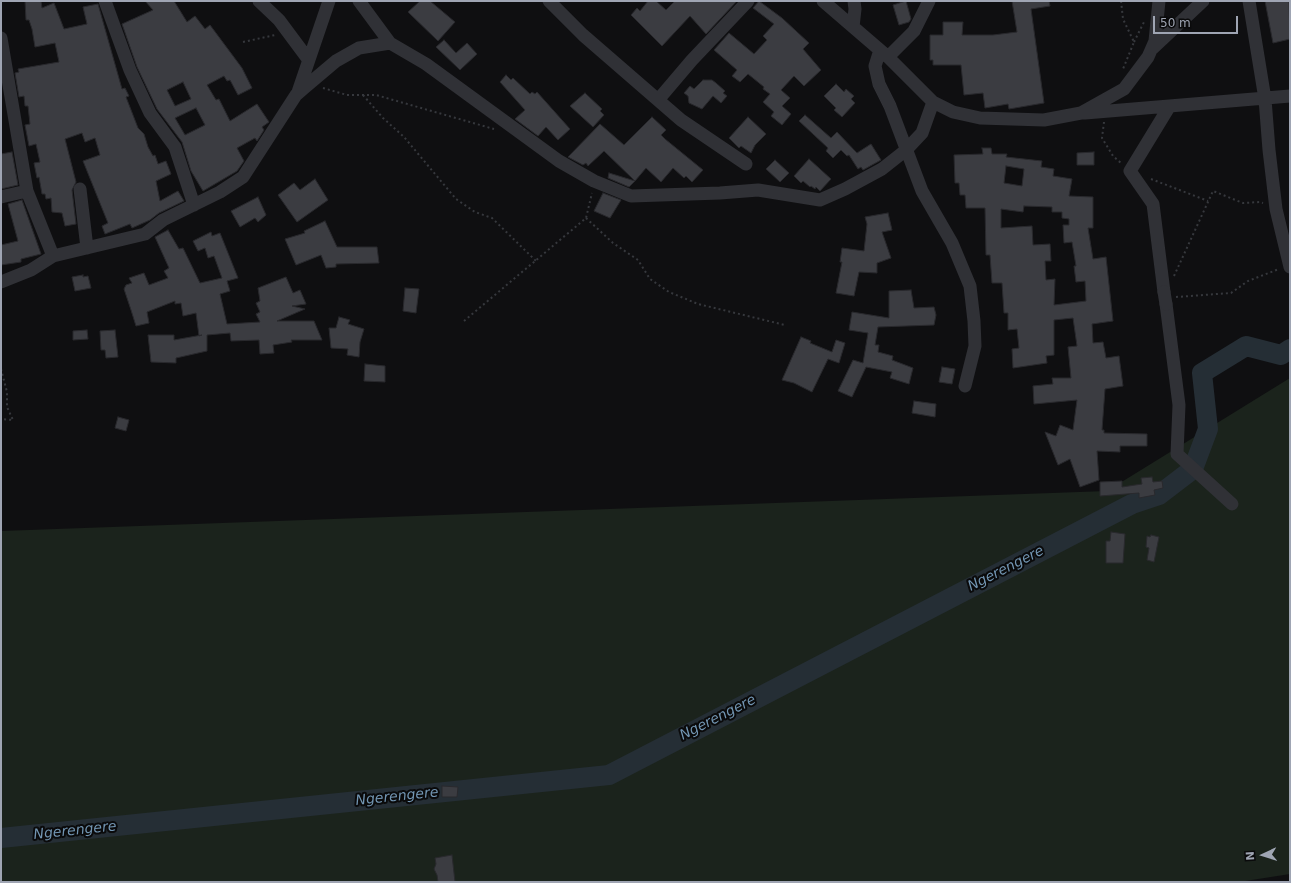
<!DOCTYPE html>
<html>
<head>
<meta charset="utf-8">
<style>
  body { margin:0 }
  #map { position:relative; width:1291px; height:883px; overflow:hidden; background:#0f0f11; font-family:"DejaVu Sans",sans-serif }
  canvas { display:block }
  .frame { position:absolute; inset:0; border:2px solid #9fa5b3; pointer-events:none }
  .north { position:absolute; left:1243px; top:835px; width:40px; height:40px; -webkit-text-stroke:3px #0a0a0b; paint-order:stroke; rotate:266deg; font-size:11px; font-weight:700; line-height:16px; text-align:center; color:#9fa5b3 }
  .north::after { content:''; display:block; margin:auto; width:14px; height:18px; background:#9fa5b3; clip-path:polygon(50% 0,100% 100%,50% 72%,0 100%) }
  .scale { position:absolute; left:1153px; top:16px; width:85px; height:18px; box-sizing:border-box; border:2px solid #9fa5b3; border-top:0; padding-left:5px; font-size:12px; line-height:14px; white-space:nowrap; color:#9fa5b3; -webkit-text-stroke:3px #0a0a0b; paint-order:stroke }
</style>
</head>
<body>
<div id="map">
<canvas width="1291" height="883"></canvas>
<div class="frame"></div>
<div class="north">N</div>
<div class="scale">50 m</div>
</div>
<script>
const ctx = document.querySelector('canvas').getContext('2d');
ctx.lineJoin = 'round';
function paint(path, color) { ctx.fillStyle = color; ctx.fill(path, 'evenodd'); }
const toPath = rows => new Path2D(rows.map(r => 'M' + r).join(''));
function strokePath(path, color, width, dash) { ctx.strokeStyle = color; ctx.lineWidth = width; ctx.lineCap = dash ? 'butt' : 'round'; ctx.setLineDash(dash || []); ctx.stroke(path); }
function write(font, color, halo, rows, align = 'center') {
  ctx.font = font + ' "DejaVu Sans",sans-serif'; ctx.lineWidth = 4; ctx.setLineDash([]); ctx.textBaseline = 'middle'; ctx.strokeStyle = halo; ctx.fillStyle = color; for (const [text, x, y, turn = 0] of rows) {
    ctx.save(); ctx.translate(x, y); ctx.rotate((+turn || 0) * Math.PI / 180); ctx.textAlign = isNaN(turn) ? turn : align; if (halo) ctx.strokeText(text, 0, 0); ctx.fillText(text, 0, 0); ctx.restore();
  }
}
paint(toPath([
  [1290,378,1290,874,1239,882,1,882,1,531,1107,491]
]), '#1b231c');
strokePath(toPath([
  [1,838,609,775,1132,504,1159,495,1193,469,1208,429,1202,373,1246,346,1281,355,1290,349]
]), '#252e35', 20);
const building = toPath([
  [25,1,41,1,42,8,54,3,64,29,87,24,83,7,98,4,122,89,125,88,129,96,126,97,138,128,144,134,148,147,153,156,155,155,158,164,166,161,171,174,156,181,160,201,178,191,184,201,159,213,150,220,132,228,130,224,105,234,102,226,108,223,83,161,100,155,95,138,85,142,82,133,65,139,76,182,72,190,76,224,65,226,62,213,52,212,51,198,46,199,45,194,42,194,39,177,37,178,34,163,40,162,36,144,29,146,25,125,30,124,28,106,25,106,24,96,19,97,15,73,19,72,18,69,59,62,55,43,35,47,32,29,29,20,26,20,25,1],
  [145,1,174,1,187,22,195,16,205,29,210,25,242,68,252,88,238,95,230,80,227,81,224,76,207,85,216,100,219,99,230,121,257,104,269,122,262,127,264,130,257,141,255,138,237,148,244,161,237,171,203,191,191,171,182,142,157,109,137,67,122,24,153,10,145,1],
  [183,82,191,99,175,106,167,90,183,82],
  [196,108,205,125,185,135,175,118,196,108],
  [420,1,430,1,455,22,438,41,408,12,420,1],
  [648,1,656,1,666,10,675,1,737,1,706,34,690,16,662,46,631,15,637,8,640,11,648,1],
  [759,1,782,18,809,43,803,49,821,70,804,86,794,76,781,90,790,98,782,106,791,114,782,125,771,116,774,112,763,102,770,94,763,89,764,87,748,74,740,82,732,76,737,70,714,50,729,33,754,54,767,40,763,36,774,24,753,8,759,1],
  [906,1,911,19,909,22,899,25,893,5,906,1],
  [1012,1,1049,1,1050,6,1031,9,1044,103,1009,109,1008,104,985,108,983,93,964,95,961,65,933,65,933,60,930,60,930,35,943,35,943,22,963,22,962,35,993,35,1017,32,1012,1],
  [1265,1,1289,1,1290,39,1273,43,1265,1],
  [444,40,456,53,467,43,477,54,460,70,436,47,444,40],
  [506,75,511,80,513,78,530,94,532,92,535,94,537,92,570,129,558,140,546,127,538,136,515,119,525,110,500,82,506,75],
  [703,80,712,80,716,83,725,91,723,93,727,96,721,103,713,96,702,109,689,103,688,96,684,93,690,86,694,89,703,80],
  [836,84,844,92,846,89,854,96,851,99,855,103,842,117,834,110,836,108,824,96,836,84],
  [585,93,602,109,600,111,604,115,593,127,570,106,585,93],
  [805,115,831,138,837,132,857,153,871,144,881,160,863,170,861,167,858,169,849,155,847,156,841,150,833,158,826,151,828,148,799,121,805,115],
  [652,117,666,130,661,135,665,139,703,170,692,182,686,176,684,178,673,168,661,182,646,168,635,181,604,151,588,166,586,163,583,165,568,157,600,124,624,145,652,117],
  [748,117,766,134,755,145,751,153,741,146,739,148,729,138,748,117],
  [982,148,991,148,992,154,1007,154,1006,157,1042,161,1041,167,1054,169,1053,176,1072,179,1069,196,1093,197,1093,228,1088,228,1093,259,1106,257,1113,321,1092,324,1093,343,1103,342,1106,358,1119,356,1123,386,1105,389,1102,430,1104,430,1104,433,1147,434,1147,446,1120,446,1120,452,1097,451,1099,480,1080,487,1070,459,1058,465,1045,432,1056,436,1060,425,1073,430,1077,400,1034,404,1033,386,1053,384,1052,378,1071,378,1068,347,1077,346,1073,318,1054,320,1054,355,1046,356,1047,363,1013,368,1012,349,1019,348,1017,329,1008,330,1008,313,1004,313,1002,283,992,283,990,255,986,255,985,208,966,208,965,195,960,195,959,183,955,183,954,155,983,154,982,148],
  [1006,166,1024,169,1022,186,1004,183,1006,166],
  [1024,206,1052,207,1052,212,1062,212,1062,218,1069,219,1069,225,1063,225,1064,243,1072,242,1076,266,1074,266,1076,282,1085,281,1086,301,1054,305,1055,279,1046,280,1045,261,1051,261,1050,244,1033,245,1032,226,1001,228,1001,209,1023,212,1024,206],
  [12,152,18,185,1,189,1,154,12,152],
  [1094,152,1094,165,1077,165,1077,153,1094,152],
  [809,159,831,179,820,191,816,187,815,189,811,186,810,187,803,181,801,183,794,176,809,159],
  [775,160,789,173,780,182,766,169,775,160],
  [609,173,635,181,629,187,608,178,609,173],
  [315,179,328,200,297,222,278,195,294,183,300,190,315,179],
  [603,193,621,200,610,218,594,211,603,193],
  [258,197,266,215,258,222,255,218,240,227,231,211,258,197],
  [22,200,41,254,21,259,21,262,1,265,1,245,18,241,8,204,22,200],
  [888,213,892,230,882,232,891,258,877,263,877,273,859,272,854,296,836,293,842,262,840,262,842,248,864,251,867,224,865,217,888,213],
  [325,221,337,247,377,247,379,263,336,264,336,267,326,268,321,255,296,265,285,239,305,233,304,231,325,221],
  [168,230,179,249,183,248,200,283,222,278,214,256,208,258,205,248,198,251,193,241,211,232,212,236,220,233,238,278,227,281,230,291,220,294,227,324,260,322,256,314,260,312,256,303,260,301,258,288,286,277,293,293,300,290,306,304,292,306,305,309,277,321,314,321,322,340,291,340,292,342,273,345,274,353,260,354,259,340,231,341,230,333,207,335,207,351,176,358,176,363,151,362,148,335,174,335,174,340,202,335,199,336,196,313,183,316,181,303,175,304,175,301,147,312,149,323,136,326,131,310,124,289,126,285,132,283,129,278,144,273,149,285,168,278,164,271,169,268,155,237,168,230],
  [83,275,83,277,88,276,91,288,75,291,72,277,83,275],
  [405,288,419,289,416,313,403,311,405,288],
  [911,290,914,308,934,307,936,315,934,325,878,327,875,345,879,345,878,352,893,356,892,360,913,368,909,384,890,378,892,372,866,367,852,397,838,391,853,360,863,363,868,333,849,330,852,312,889,318,889,291,911,290],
  [339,317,350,320,348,324,364,329,360,342,359,357,347,355,348,349,331,348,329,328,336,328,339,317],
  [87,330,88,339,73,340,73,331,87,330],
  [115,330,118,357,106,358,105,350,101,350,100,331,115,330],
  [801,337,811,341,810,343,832,352,836,340,845,343,839,363,828,359,812,392,794,383,782,380,801,337],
  [365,364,385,366,385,382,364,381,365,364],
  [942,367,955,369,952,384,939,382,942,367],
  [914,401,936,404,935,417,912,413,914,401],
  [118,417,129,420,126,431,115,428,118,417],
  [1152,477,1153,482,1162,481,1163,488,1154,490,1155,495,1139,498,1139,493,1100,496,1100,482,1122,481,1122,487,1142,484,1141,478,1152,477],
  [1111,532,1125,534,1123,563,1106,563,1106,541,1110,541,1111,532],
  [1151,535,1159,537,1154,562,1147,560,1149,548,1146,547,1147,536,1150,537,1151,535],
  [442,786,458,787,457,797,442,797,442,786],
  [452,855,455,882,438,882,437,875,434,869,436,864,435,858,452,855]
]);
paint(building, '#3b3c41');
strokePath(building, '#29292d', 1);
strokePath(toPath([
  [1121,1,1123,19,1134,42,1123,69],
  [243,42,275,35],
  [1134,42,1144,22],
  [323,88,347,95,376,95,494,129],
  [363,95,383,118,404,137,456,199,475,212,492,218,536,261],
  [1104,122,1102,138,1113,156,1121,163],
  [1151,179,1208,201],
  [586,218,613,243,638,260,650,279,669,292,698,304,785,325],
  [1174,276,1213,191,1243,203,1260,202,1263,203],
  [1176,297,1231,293,1248,281,1279,269],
  [464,321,586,218,592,193],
  [1,369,7,392,7,407,13,420,1,419]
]), '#36383d', 2, [2, 3]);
strokePath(toPath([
  [105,1,130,70,150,113,175,147,194,205],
  [259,1,279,20,308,59],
  [359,1,390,43,426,64,559,161,594,181,631,196,720,193,758,190,820,200,845,189,882,169,906,150,922,133,933,102],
  [549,1,583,35,681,120,746,164],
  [823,1,888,57,933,102,953,112,980,118,1044,120,1081,113,1124,89,1148,57,1155,41,1159,1],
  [1249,1,1265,99,1269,150,1276,209,1290,267],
  [853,27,855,9,854,1],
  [1,38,27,191,53,256],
  [1153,48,1203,1],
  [880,50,875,66,879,84,890,106,922,191,952,243,970,286,974,321,975,346,965,386],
  [888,57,914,31,929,1],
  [298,92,329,1],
  [658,100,692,60,748,1],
  [1085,113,1290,96],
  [80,189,87,248],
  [1,197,27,191],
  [1,282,31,270,53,256,145,234,163,220,220,192,243,177,296,95,304,88,336,61,359,48,390,43],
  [1164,292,1153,204,1130,171,1169,107],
  [1166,304,1179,405,1177,454,1232,504]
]), '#303136', 13);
strokePath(toPath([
  [1164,292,1166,304]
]), '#303136', 13);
write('italic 14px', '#7295b2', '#0a0a0b', [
  ["Ngerengere",1006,569,-27],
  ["Ngerengere",718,718,-27],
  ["Ngerengere",397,797,-6],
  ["Ngerengere",75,831,-6]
]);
</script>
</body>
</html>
